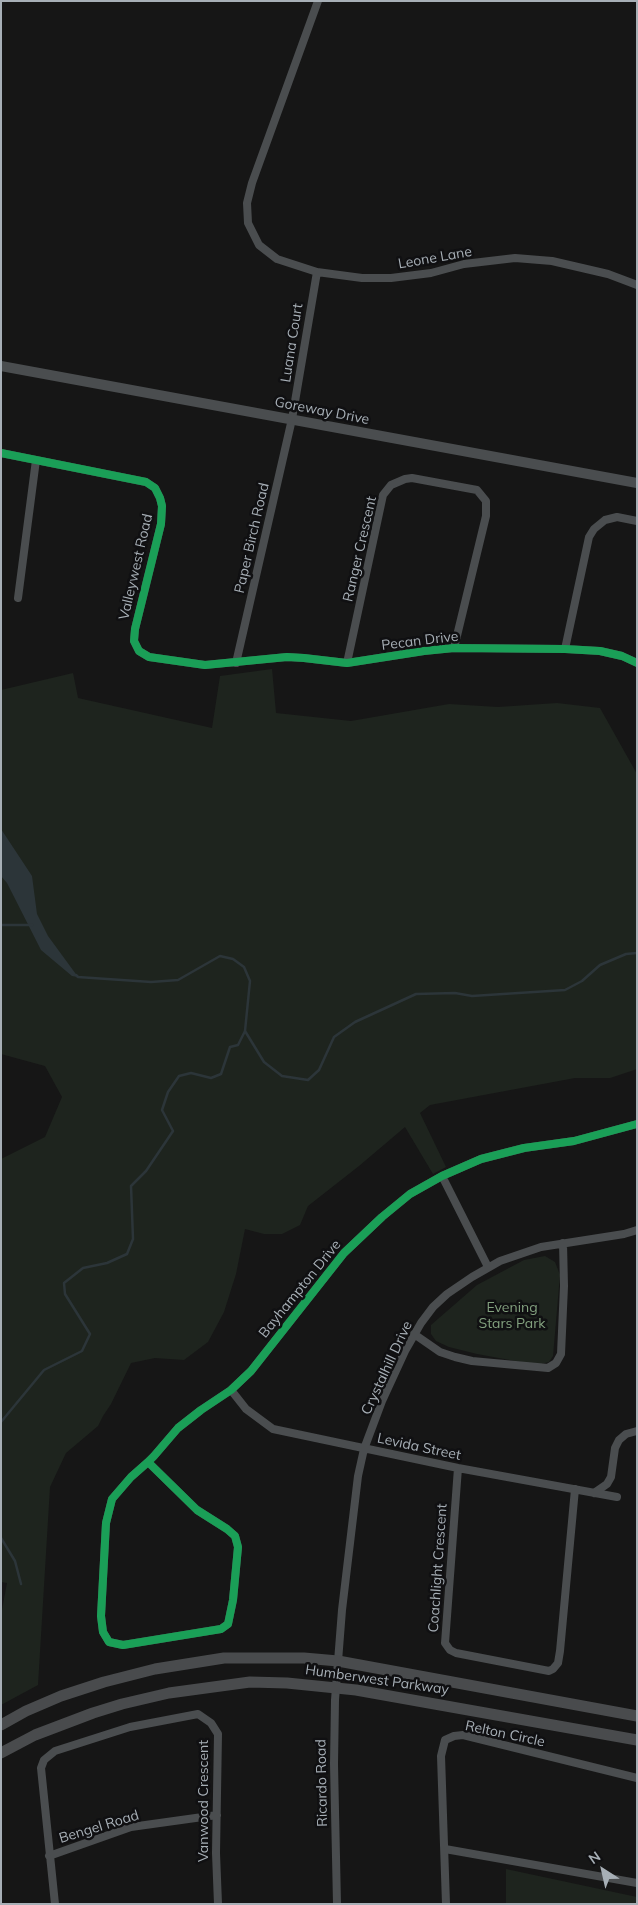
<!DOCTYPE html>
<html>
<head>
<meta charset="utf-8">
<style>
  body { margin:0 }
  #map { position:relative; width:638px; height:1905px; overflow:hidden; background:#161616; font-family:Mulish,sans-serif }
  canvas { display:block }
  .frame { position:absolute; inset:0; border:2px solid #a7afb6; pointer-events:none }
  .north { position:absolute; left:578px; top:1845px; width:50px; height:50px; -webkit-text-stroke:4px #101012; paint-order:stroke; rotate:325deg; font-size:14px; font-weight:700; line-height:20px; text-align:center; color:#a7afb6 }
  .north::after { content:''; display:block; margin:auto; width:18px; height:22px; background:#a7afb6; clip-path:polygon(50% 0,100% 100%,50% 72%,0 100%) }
</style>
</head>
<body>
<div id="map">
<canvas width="638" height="1905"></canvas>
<div class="frame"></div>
<div class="north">N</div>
</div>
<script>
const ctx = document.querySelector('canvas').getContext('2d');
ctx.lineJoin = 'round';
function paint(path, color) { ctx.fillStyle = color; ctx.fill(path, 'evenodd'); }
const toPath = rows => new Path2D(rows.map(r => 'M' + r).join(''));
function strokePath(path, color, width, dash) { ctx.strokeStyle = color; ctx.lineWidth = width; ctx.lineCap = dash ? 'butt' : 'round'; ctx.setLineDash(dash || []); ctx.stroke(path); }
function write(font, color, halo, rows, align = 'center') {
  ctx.font = font + ' Mulish,sans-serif'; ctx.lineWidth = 5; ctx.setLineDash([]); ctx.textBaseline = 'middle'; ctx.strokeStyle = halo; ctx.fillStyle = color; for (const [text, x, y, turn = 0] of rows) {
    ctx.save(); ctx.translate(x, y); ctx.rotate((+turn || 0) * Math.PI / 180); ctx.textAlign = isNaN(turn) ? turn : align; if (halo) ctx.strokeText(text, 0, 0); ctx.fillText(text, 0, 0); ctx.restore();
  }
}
paint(toPath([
  [272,669,276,713,351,721,449,704,498,707,557,703,600,708,637,774,637,1069,610,1078,575,1078,430,1105,420,1113,446,1167,433,1174,405,1127,359,1166,308,1206,300,1225,282,1234,264,1234,245,1229,236,1274,224,1312,208,1342,184,1360,155,1358,131,1363,111,1404,103,1416,98,1426,66,1453,50,1487,38,1685,1,1705,1,1615,7,1583,1,1582,1,1159,45,1137,62,1097,45,1066,1,1054,1,690,73,673,78,698,212,728,220,676],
  [545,1256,555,1262,560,1275,553,1356,549,1362,537,1365,477,1354,449,1347,436,1341,431,1334,431,1325,477,1285,524,1260],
  [506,1869,637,1897,637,1904,506,1904]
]), '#1e241e');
paint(toPath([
  [1,829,32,876,37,914,48,936,78,977,72,976,41,950,7,883,1,876]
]), '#2c3539');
strokePath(toPath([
  [1,925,32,925],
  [245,1031,264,1062,282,1076,308,1080,319,1070,334,1037,355,1022,416,994,455,993,472,996,565,990,582,981,600,965,626,954,637,953],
  [1,1422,44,1370,82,1351,90,1334,65,1294,64,1283,83,1268,107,1263,127,1254,133,1239,131,1186,146,1171,173,1131,162,1110,168,1092,179,1076,191,1073,211,1078,221,1074,230,1047,238,1045,245,1031,250,981,244,967,233,959,220,956,178,980,151,982,78,977,76,975],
  [1,1538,15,1561,21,1584]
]), '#2c3539', 2.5);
strokePath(toPath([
  [318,1,252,183,247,203,248,223,259,245,277,259,317,272,362,278,391,278,431,273,464,264,515,258,552,261,608,274,637,285],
  [1,453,146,482,155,488,160,498,162,506,161,524,135,629,134,641,139,651,149,657,205,665,287,657,304,658,347,663,424,651,454,648,565,649,600,651,622,656,637,663],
  [18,598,36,460],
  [565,649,589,537,594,529,605,520,617,517,637,521],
  [236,663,292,419,317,272],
  [347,663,383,495,391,485,405,479,412,478,477,490,486,501,486,516,454,648],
  [442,1176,488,1267],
  [414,1334,440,1352,455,1357,472,1361,548,1368,556,1363,561,1354,564,1286,563,1243],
  [231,1390,246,1409,273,1429,458,1468,617,1497],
  [148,1462,197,1510,227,1529,235,1536,238,1547,233,1600,228,1624,221,1629,123,1645,109,1642,103,1632,101,1616,106,1523,112,1499,131,1477,148,1462,154,1456,178,1428,201,1410,231,1390,251,1371,344,1253,382,1217,410,1194,442,1176,481,1159,524,1148,574,1141,637,1124],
  [458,1468,445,1643,450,1650,456,1653,549,1671,553,1669,558,1663,560,1651,575,1489],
  [594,1493,607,1484,611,1477,615,1448,619,1440,626,1434,637,1431],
  [445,1849,637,1883],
  [49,1856,131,1827,217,1815],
  [55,1904,41,1768,44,1760,55,1751,130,1727,198,1714,211,1723,218,1734,216,1853,218,1904],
  [337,1904,334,1764,335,1700,342,1610,358,1476,364,1449,382,1401,405,1351,421,1323,433,1307,447,1294,472,1277,500,1261,541,1247,624,1234,637,1230],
  [446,1904,441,1756,445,1740,454,1736,463,1735,637,1778]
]), '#4a4d4f', 8);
strokePath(toPath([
  [1,366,637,483]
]), '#4a4d4f', 10);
strokePath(toPath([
  [1,1725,26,1711,61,1696,104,1682,155,1669,224,1658,304,1658,338,1661,637,1716],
  [1,1753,35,1735,93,1713,122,1704,169,1693,250,1682,287,1683,356,1690,637,1740]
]), '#494b4d', 11);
strokePath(toPath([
  [1,453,146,482,155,488,160,498,162,506,161,524,135,629,134,641,139,651,149,657,205,665,287,657,304,658,347,663,424,651,454,648,565,649,600,651,622,656,637,663],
  [148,1462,197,1510,227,1529,235,1536,238,1547,233,1600,228,1624,221,1629,123,1645,109,1642,103,1632,101,1616,106,1523,112,1499,131,1477,148,1462,154,1456,178,1428,201,1410,231,1390,251,1371,344,1253,382,1217,410,1194,442,1176,481,1159,524,1148,574,1141,637,1124]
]), '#1a9f57', 8);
write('14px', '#a7afb6', '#101012', [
  ["Leone Lane",435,258,-10],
  ["Luana Court",292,343,-81],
  ["Goreway Drive",322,411,11],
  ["Paper Birch Road",252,538,-77],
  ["Ranger Crescent",360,549,-77],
  ["Valleywest Road",136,567,-77],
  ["Pecan Drive",420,641,-7],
  ["Bayhampton Drive",300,1289,-51],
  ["Crystalhill Drive",387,1368,-65],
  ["Levida Street",419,1447,12],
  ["Coachlight Crescent",438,1568,-86],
  ["Humberwest Parkway",377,1680,8],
  ["Relton Circle",505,1734,12],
  ["Ricardo Road",322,1783,-91],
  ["Vanwood Crescent",204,1801,-90],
  ["Bengel Road",99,1827,-17]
]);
write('14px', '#83a17f', '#101012', [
  ["Evening",512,1308],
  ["Stars Park",512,1324]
]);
</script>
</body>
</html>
